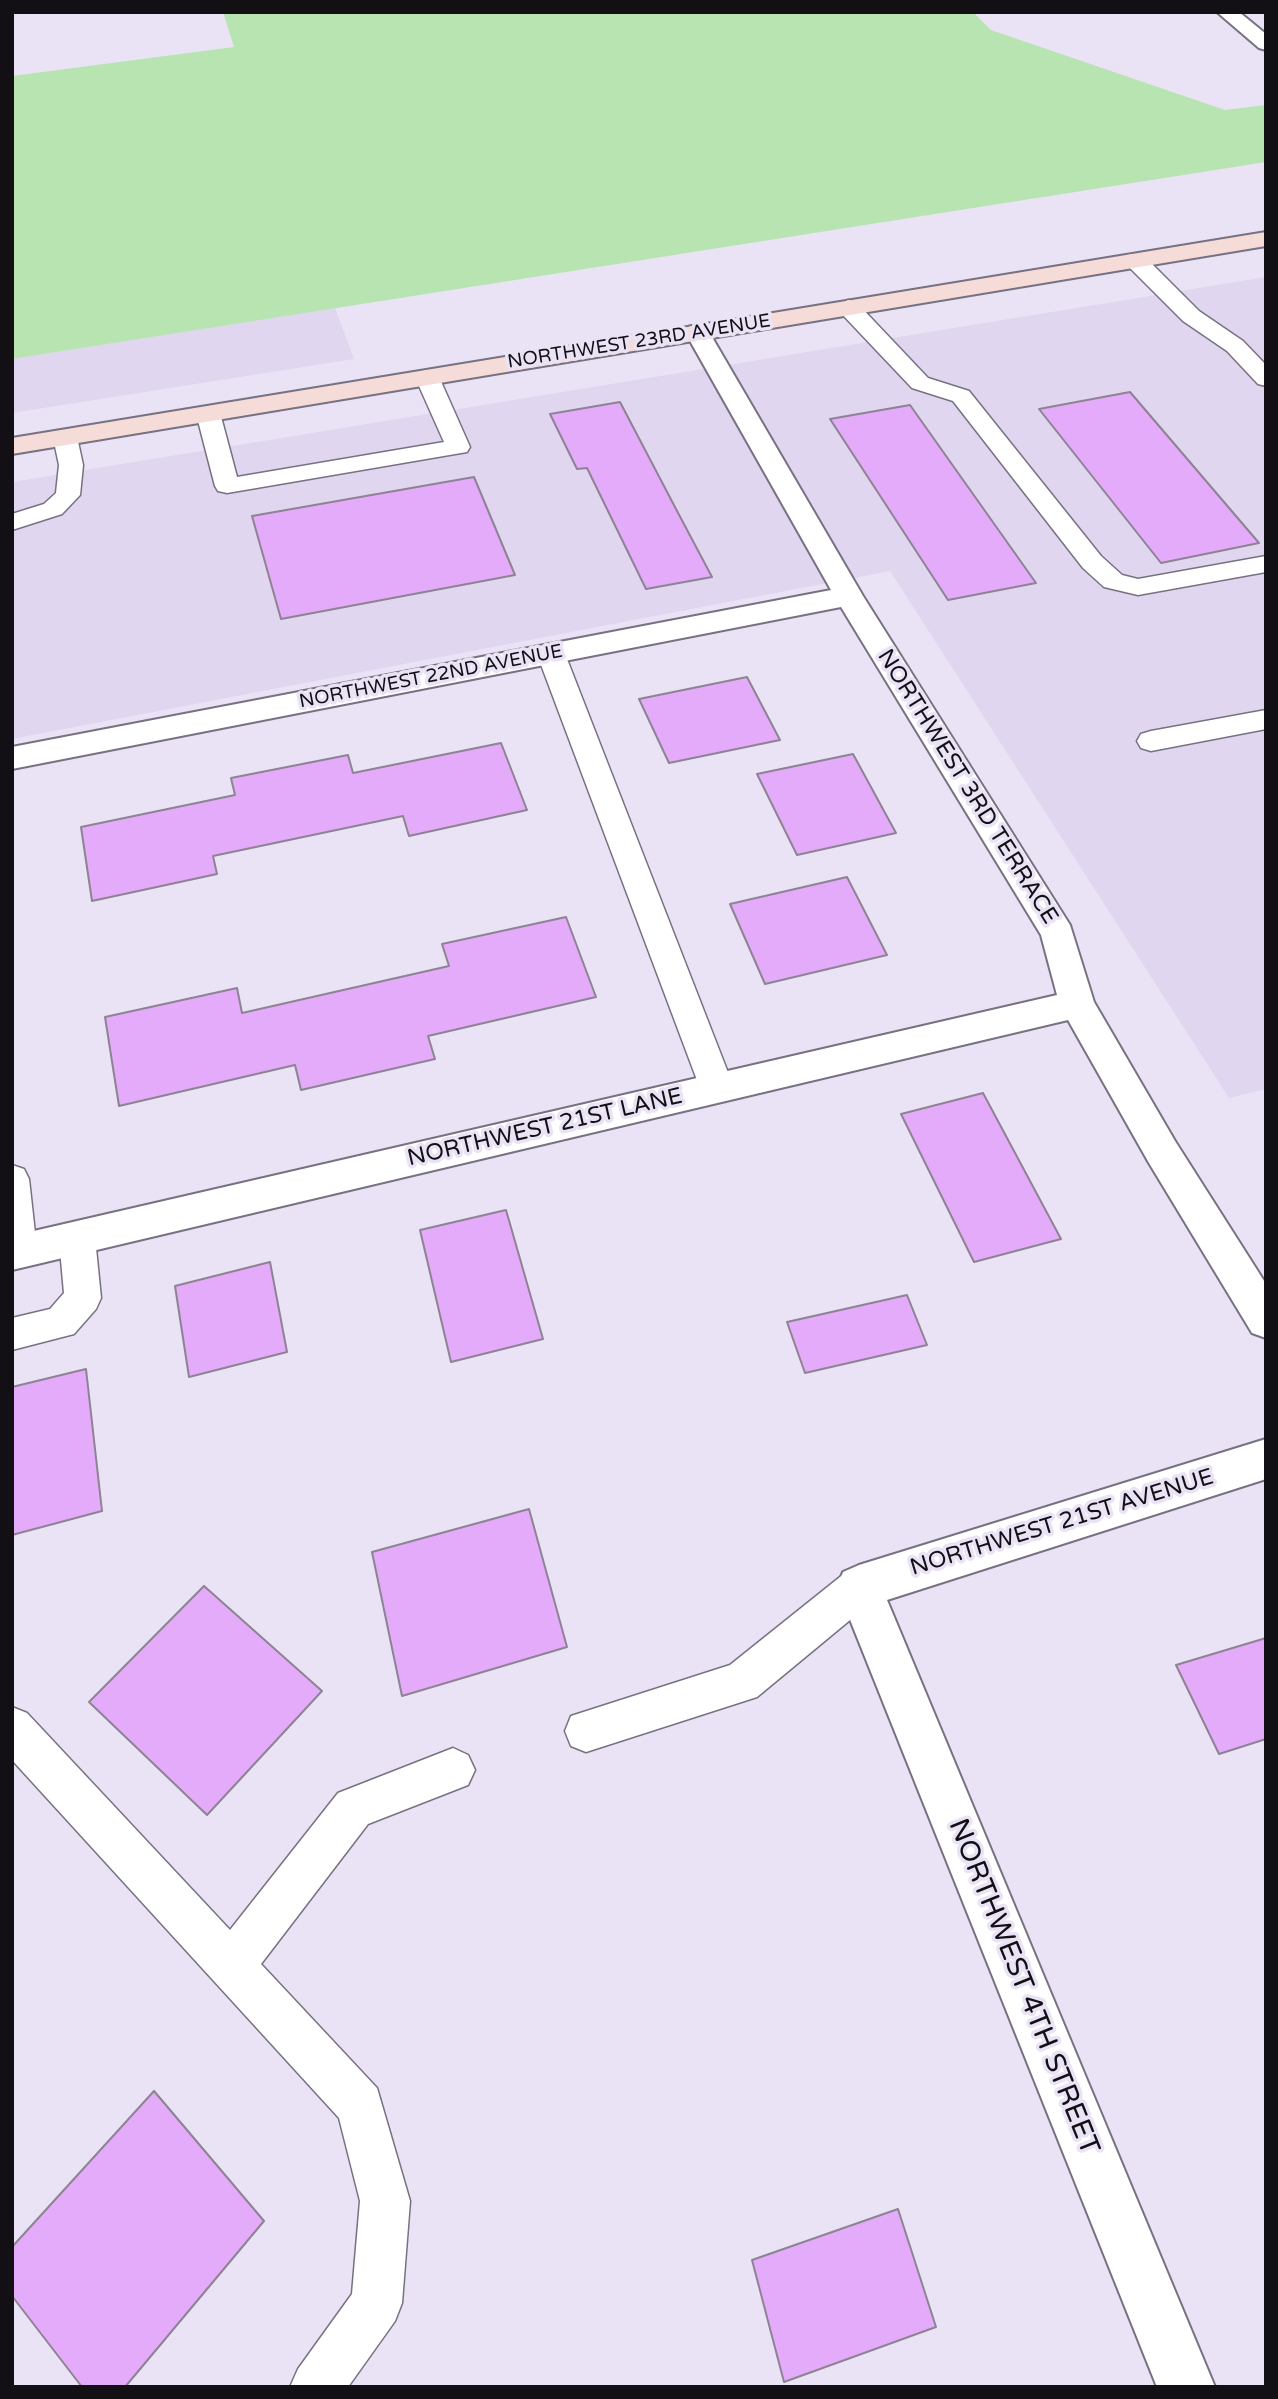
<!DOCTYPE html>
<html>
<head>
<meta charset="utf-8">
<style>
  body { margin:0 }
  #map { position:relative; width:1278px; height:2399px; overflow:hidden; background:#eae3f5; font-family:"Varela Round",sans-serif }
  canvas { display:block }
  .frame { position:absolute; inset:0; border:14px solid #120f15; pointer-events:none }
</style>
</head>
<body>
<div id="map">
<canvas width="1278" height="2399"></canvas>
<div class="frame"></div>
</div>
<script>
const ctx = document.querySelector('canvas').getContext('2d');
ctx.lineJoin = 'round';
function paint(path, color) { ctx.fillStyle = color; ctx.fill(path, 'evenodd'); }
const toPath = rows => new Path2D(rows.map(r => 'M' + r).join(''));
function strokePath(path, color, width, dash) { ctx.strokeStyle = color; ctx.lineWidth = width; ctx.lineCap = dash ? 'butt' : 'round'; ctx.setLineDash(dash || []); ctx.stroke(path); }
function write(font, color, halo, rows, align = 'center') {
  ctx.font = font + ' "Varela Round",sans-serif'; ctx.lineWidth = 7; ctx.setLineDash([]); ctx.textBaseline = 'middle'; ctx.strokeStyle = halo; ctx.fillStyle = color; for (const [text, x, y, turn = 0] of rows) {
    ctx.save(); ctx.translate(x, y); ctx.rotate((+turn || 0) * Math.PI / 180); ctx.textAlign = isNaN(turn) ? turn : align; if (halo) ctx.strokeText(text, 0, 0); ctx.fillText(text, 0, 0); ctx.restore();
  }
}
paint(toPath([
  [1266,277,1266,1089,1229,1098,890,571,12,739,12,482],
  [335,308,354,359,12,413,12,359]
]), '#e0d6ef');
paint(toPath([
  [223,12,973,12,991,30,1225,110,1266,105,1266,162,12,359,12,76,234,47]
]), '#b8e4b2');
const building = toPath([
  [1130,392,1259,543,1161,563,1039,409,1130,392],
  [620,402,676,509,712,577,646,589,587,468,577,469,550,414,620,402],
  [910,405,1036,583,948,600,830,419,910,405],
  [474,477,515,575,281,619,252,516,474,477],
  [747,677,780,740,669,763,639,699,747,677],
  [501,743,527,810,409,836,403,816,213,856,217,874,92,901,81,827,235,795,231,778,348,755,353,773,501,743],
  [853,754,896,833,797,855,757,774,853,754],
  [847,877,887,955,765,984,730,904,847,877],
  [566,917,596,997,428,1036,435,1059,301,1090,295,1065,119,1106,105,1017,237,988,242,1013,449,966,442,944,566,917],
  [983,1093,1061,1239,974,1262,901,1114,983,1093],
  [506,1210,543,1339,451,1362,420,1230,506,1210],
  [270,1262,287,1352,189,1377,175,1286,270,1262],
  [907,1295,927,1345,805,1373,787,1322,907,1295],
  [86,1369,102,1511,12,1535,12,1387,86,1369],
  [529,1509,567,1647,402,1696,372,1552,529,1509],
  [204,1586,322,1691,207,1815,89,1702,204,1586],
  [1266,1638,1266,1739,1219,1754,1176,1665,1266,1638],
  [154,2091,264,2221,125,2387,82,2387,12,2296,12,2247,154,2091],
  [898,2209,936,2327,784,2382,752,2260,898,2209]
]);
paint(building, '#e3abf9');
strokePath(building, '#8e8393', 2);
const service = toPath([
  [1135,254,1143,255,1199,311,1243,341,1266,365,1266,386,1258,384,1227,351,1183,321,1127,265,1124,260,1127,255,1135,254],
  [848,300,856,302,928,378,969,391,1101,556,1122,575,1138,579,1266,556,1266,572,1138,595,1104,587,1083,568,953,401,912,388,840,312,837,307,848,300],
  [427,370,435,372,439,377,470,447,467,452,227,493,218,491,215,486,196,413,200,408,216,408,220,413,237,477,444,442,415,377,419,372,427,370],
  [65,430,73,432,77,437,83,465,80,495,62,514,12,530,12,514,44,504,56,493,59,465,53,437,57,432,65,430],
  [551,645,561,648,565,654,734,1088,729,1097,717,1101,705,1097,700,1088,537,654,541,648,551,645],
  [1266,710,1266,729,1151,751,1141,748,1137,741,1141,734,1151,731,1266,710],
  [12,1165,24,1169,29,1179,37,1251,32,1262,19,1266,12,1264,12,1165],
  [77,1223,90,1227,95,1238,101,1298,96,1309,74,1334,12,1350,12,1318,50,1309,64,1293,59,1238,64,1227,77,1223],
  [859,1567,873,1573,879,1587,873,1601,757,1697,586,1752,571,1746,565,1731,571,1716,730,1665,845,1573,859,1567],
  [12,1707,27,1713,230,1930,338,1793,453,1748,468,1755,475,1770,468,1785,368,1824,261,1964,377,2088,410,2201,402,2303,395,2321,348,2387,290,2387,298,2369,352,2294,360,2201,339,2118,12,1760,12,1707]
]);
const minor = toPath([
  [1217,12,1239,12,1266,34,1266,50,1259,48,1217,12],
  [697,325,706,327,709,332,863,596,1070,925,1094,1002,1175,1141,1266,1284,1266,1338,1252,1333,1149,1163,1068,1020,12,1270,12,1236,1057,995,1041,935,841,607,12,769,12,747,831,590,685,332,688,327,697,325],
  [1266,1439,1266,1479,887,1600,1215,2387,1157,2387,837,1587,843,1572,859,1565,1266,1439]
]);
const secondary = toPath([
  [1266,232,1266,246,12,454,12,438,1266,232]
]);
strokePath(service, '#787182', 3);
strokePath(minor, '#787182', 4);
strokePath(secondary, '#787182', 4);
paint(service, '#fff');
paint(minor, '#fff');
paint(secondary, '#f5dcd8');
write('19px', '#120f15', '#eae3f5', [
  ["NORTHWEST 23RD AVENUE",639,342,-9],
  ["NORTHWEST 22ND AVENUE",431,677,-11]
]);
write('23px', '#120f15', '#eae3f5', [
  ["NORTHWEST 3RD TERRACE",967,787,58],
  ["NORTHWEST 21ST LANE",545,1128,-13],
  ["NORTHWEST 21ST AVENUE",1062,1523,-17]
]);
write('28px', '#120f15', '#eae3f5', [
  ["NORTHWEST 4TH STREET",1023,1987,68]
]);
</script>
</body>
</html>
